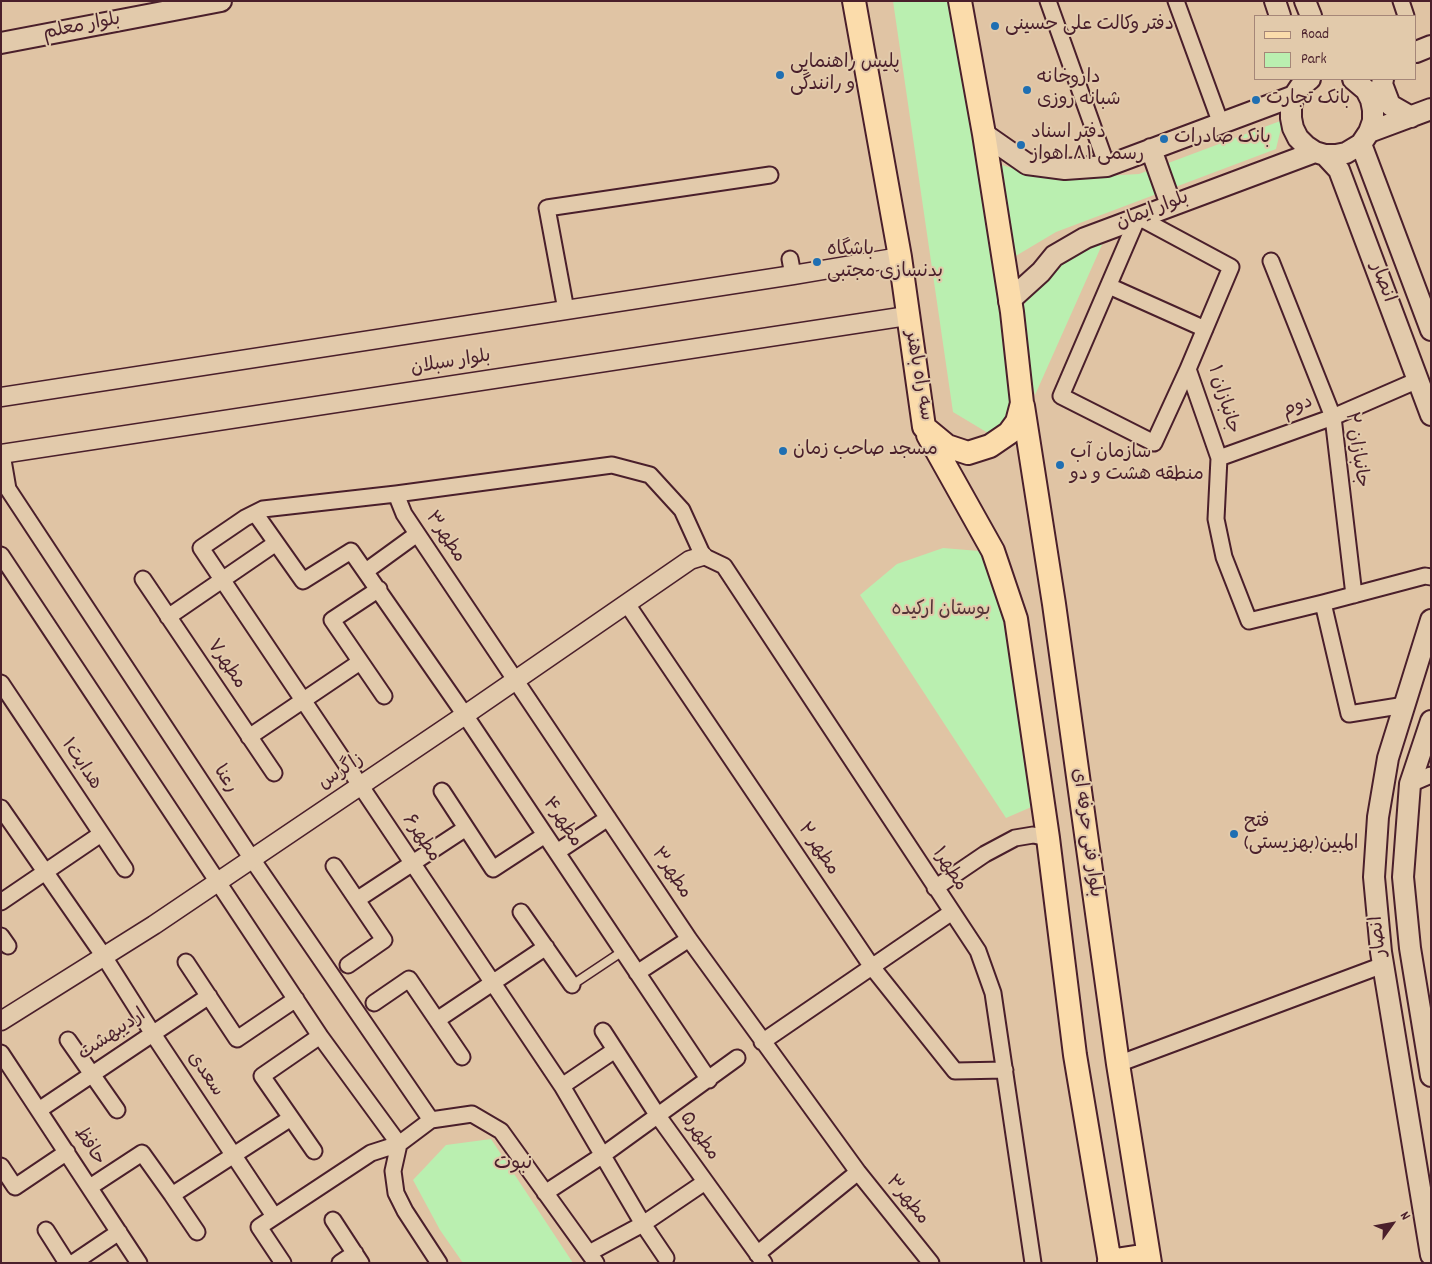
<!DOCTYPE html>
<html>
<head>
<meta charset="utf-8">
<style>
  body { margin:0 }
  #map { position:relative; width:1432px; height:1264px; overflow:hidden; background:#e0c4a4; font-family:Dekko,sans-serif }
  canvas { display:block }
  .frame { position:absolute; inset:0; border:2px solid #4a1f2b; pointer-events:none }
  .legend { position:absolute; left:1254px; top:15px; width:162px; height:65px; box-sizing:border-box; background:#e2caab; border:1px solid #a58678; margin:0; padding:6px 9px; list-style:none; font-size:15px; color:#4a1f2b }
  .legend li { display:flex; align-items:center; gap:10px; height:25px }
  .legend b { width:25px; border:1px solid #a58678 }
  .north { position:absolute; left:1367px; top:1199px; width:50px; height:50px; -webkit-text-stroke:4px #e2caab; paint-order:stroke; rotate:58deg; font-size:14px; font-weight:700; line-height:20px; text-align:center; color:#4a1f2b }
  .north::after { content:''; display:block; margin:auto; width:18px; height:22px; background:#4a1f2b; clip-path:polygon(50% 0,100% 100%,50% 72%,0 100%) }
</style>
</head>
<body>
<div id="map">
<canvas width="1432" height="1264"></canvas>
<div class="frame"></div>
<ul class="legend">
<li><b style="height:6px;background:#fbdcab"></b>Road</li>
<li><b style="height:14px;background:#baefb0"></b>Park</li>
</ul>
<div class="north">N</div>
</div>
<script>
const ctx = document.querySelector('canvas').getContext('2d');
ctx.lineJoin = 'round';
function paint(path, color) { ctx.fillStyle = color; ctx.fill(path, 'evenodd'); }
const toPath = rows => new Path2D(rows.map(r => 'M' + r).join(''));
function strokePath(path, color, width, dash) { ctx.strokeStyle = color; ctx.lineWidth = width; ctx.lineCap = dash ? 'butt' : 'round'; ctx.setLineDash(dash || []); ctx.stroke(path); }
function write(font, color, halo, rows, align = 'center') {
  ctx.font = font + ' Dekko,"Playpen Sans Arabic",sans-serif'; ctx.lineWidth = 4; ctx.setLineDash([]); ctx.textBaseline = 'middle'; ctx.strokeStyle = halo; ctx.fillStyle = color; for (const [text, x, y, turn = 0] of rows) {
    ctx.save(); ctx.translate(x, y); ctx.rotate((+turn || 0) * Math.PI / 180); ctx.textAlign = isNaN(turn) ? turn : align; if (halo) ctx.strokeText(text, 0, 0); ctx.fillText(text, 0, 0); ctx.restore();
  }
}
paint(toPath([
  [893,1,955,1,1016,403,1007,424,988,433,953,412],
  [1283,120,1276,149,1056,232,1014,257,998,164,1051,179,1139,174],
  [1105,238,1035,395,1023,343,1024,305,1036,282,1057,261],
  [943,548,991,552,1036,805,1006,818,860,595,897,564],
  [491,1139,573,1263,463,1263,440,1230,413,1180,446,1145]
]), '#baefb0');
const service = toPath([
  [572,985,623,951]
]);
const minor = toPath([
  [1048,1,1107,166],
  [1176,1,1221,124],
  [1401,1,1406,16],
  [790,259,793,275],
  [1271,261,1333,417,1354,595],
  [1109,286,1205,329],
  [566,310,547,208,770,175],
  [1188,369,1154,443,1061,396,1138,217,1231,267,1188,369,1219,458,1216,519,1224,557,1249,621,1323,603,1425,576,1431,577],
  [2,454,8,489,252,859,431,1120],
  [1219,458,1333,417,1418,380],
  [396,494,404,514,689,939,858,1172,931,1263],
  [255,513,303,581,351,551,465,715,709,1080],
  [1,555,320,1036,399,1144],
  [366,571,417,534],
  [143,579,274,773],
  [379,589,332,620,384,696],
  [1323,603,1349,714,1405,705],
  [627,604,872,967,955,1071,1005,1070],
  [168,617,276,543],
  [1,683,125,869],
  [249,737,360,662],
  [1410,784,1431,775],
  [442,791,493,869,545,835],
  [1,808,103,955,153,1034,274,1216],
  [557,852,608,818],
  [334,866,384,940,348,965],
  [935,888,985,854,1015,838,1033,835,1048,838],
  [358,899,466,828],
  [1,902,101,834],
  [521,912,572,985],
  [1,936,8,946],
  [186,962,237,1039,296,999],
  [637,973,689,939],
  [374,1003,409,979,462,1057],
  [437,1020,546,947],
  [603,1031,658,1116,764,1263],
  [68,1040,117,1110],
  [762,1042,952,912],
  [1,1053,139,1263],
  [1118,1064,1383,965],
  [562,1086,615,1050],
  [39,1110,209,996],
  [399,1144,393,1171,396,1193,405,1211,439,1263],
  [314,1151,262,1076,320,1036],
  [1,1166,15,1187,67,1152],
  [90,1187,142,1153,172,1195],
  [545,1193,603,1155,737,1058],
  [333,1220,361,1263],
  [46,1230,67,1263],
  [197,1232,172,1195,291,1118],
  [589,1253,643,1224,705,1182],
  [757,1254,858,1172],
  [666,1258,643,1224,562,1086,201,548,245,518,263,509,396,494,612,465,650,475,682,510,703,556,724,566,978,951,993,993,1033,1263],
  [73,1263,119,1232],
  [283,1263,259,1227,371,1153,399,1144,431,1120,472,1114,501,1131,596,1263],
  [340,1263,355,1253]
]);
const tertiary = toPath([
  [1,397,793,275,900,257],
  [1,454,907,316],
  [1,1021,154,925,465,715,690,560,703,556]
]);
const secondary = toPath([
  [1275,1,1280,16],
  [1305,1,1311,16],
  [1,43,221,1],
  [1416,52,1431,46],
  [1310,79,1300,87,1294,96,1291,107,1291,118,1293,128,1298,138,1306,146,1315,152,1325,155,1336,155,1346,153,1361,144,1369,132,1373,121,1373,110,1371,100,1366,90,1353,79],
  [1383,79,1382,84,1390,105,1411,117],
  [1369,132,1431,109],
  [984,134,1027,164,1065,169,1107,166,1294,96],
  [1361,144,1431,330],
  [1151,149,1171,205],
  [1325,155,1339,170,1431,415],
  [1009,301,1041,272,1054,256,1085,238,1315,152],
  [1431,620,1388,758,1378,817,1374,877,1381,952,1431,1255],
  [1431,721,1410,784,1403,877,1410,948,1431,1076]
]);
const primary = toPath([
  [854,1,900,257,924,427,947,446,968,453,990,446,1009,433,1017,422,1022,403,1012,312,984,134,960,1],
  [1023,406,1054,604,1118,1064,1150,1263],
  [928,435,993,551,1016,619,1048,838,1075,1055,1110,1263],
  [1109,1261,1148,1255]
]);
strokePath(service, '#4a1f2b', 11);
strokePath(minor, '#4a1f2b', 19);
strokePath(tertiary, '#4a1f2b', 21);
strokePath(secondary, '#4a1f2b', 24);
strokePath(primary, '#4a1f2b', 26);
strokePath(service, '#e2caab', 8);
strokePath(minor, '#e2caab', 15);
strokePath(tertiary, '#e2caab', 18);
strokePath(secondary, '#e2caab', 20);
strokePath(primary, '#fbdcab', 22);
for (const [x, y, r, color] of [
  [995,26,5,"#1f6fb2"],
  [780,75,5,"#1f6fb2"],
  [1027,90,5,"#1f6fb2"],
  [1256,100,5,"#1f6fb2"],
  [1164,139,5,"#1f6fb2"],
  [1021,145,5,"#1f6fb2"],
  [817,262,5,"#1f6fb2"],
  [783,451,5,"#1f6fb2"],
  [1060,465,5,"#1f6fb2"],
  [1234,834,5,"#1f6fb2"]
]) { const dot = new Path2D(); dot.arc(x, y, r, 0, 2 * Math.PI); ctx.fillStyle = color; ctx.fill(dot); strokePath(dot, '#e2caab', 2); }
write('19px', '#4a1f2b', '#e2caab', [
  ["دفتر وکالت علی حسینی",1005,26],
  ["پلیس راهنمایی",790,64],
  ["و رانندگی",790,86],
  ["داروخانه",1037,79],
  ["شبانه روزی",1037,101],
  ["بانک تجارت",1266,100],
  ["دفتر اسناد",1031,134],
  ["رسمی ۸۱ اهواز",1031,156],
  ["بانک صادرات",1174,139],
  ["باشگاه",827,251],
  ["بدنسازی مجتبی",827,273],
  ["مسجد صاحب زمان",793,451],
  ["سازمان آب",1070,454],
  ["منطقه هشت و دو",1070,476],
  ["فتح",1244,823],
  ["المبین(بهزیستی)",1244,845]
], 'left');
write('19px', '#4a1f2b', '#e2caab', [
  ["بلوار معلم",82,28,-11],
  ["بلوار ایمان",1153,212,-21],
  ["انصار",1381,283,70],
  ["بلوار سبلان",451,364,-9],
  ["سه راه باهنر",917,376,80],
  ["جانبازان ۱",1222,400,73],
  ["دوم",1298,408,-20],
  ["جانبازان ۲",1355,450,81],
  ["مطهر۳",444,538,56],
  ["مطهر۷",225,665,56],
  ["هدایت۱",80,765,56],
  ["زاگرس",342,773,-34],
  ["رعنا",224,780,57],
  ["مطهر۴",561,823,56],
  ["بلوار فنی حرفه ای",1085,833,82],
  ["مطهر۶",420,839,56],
  ["مطهر ۲",817,850,56],
  ["مطهر۱",948,870,57],
  ["مطهر۳",670,874,56],
  ["انصار",1380,936,-96],
  ["اردیبهشت",113,1036,-34],
  ["سعدی",204,1075,56],
  ["مطهر۵",698,1137,55],
  ["حافظ",88,1147,57],
  ["مطهر۳",906,1201,51]
]);
write('19px', '#553438', '#e2caab', [
  ["بوستان ارکیده",941,611]
]);
write('20px', '#4a1f2b', '#e2caab', [
  ["نبوت",513,1165]
]);
</script>
</body>
</html>
